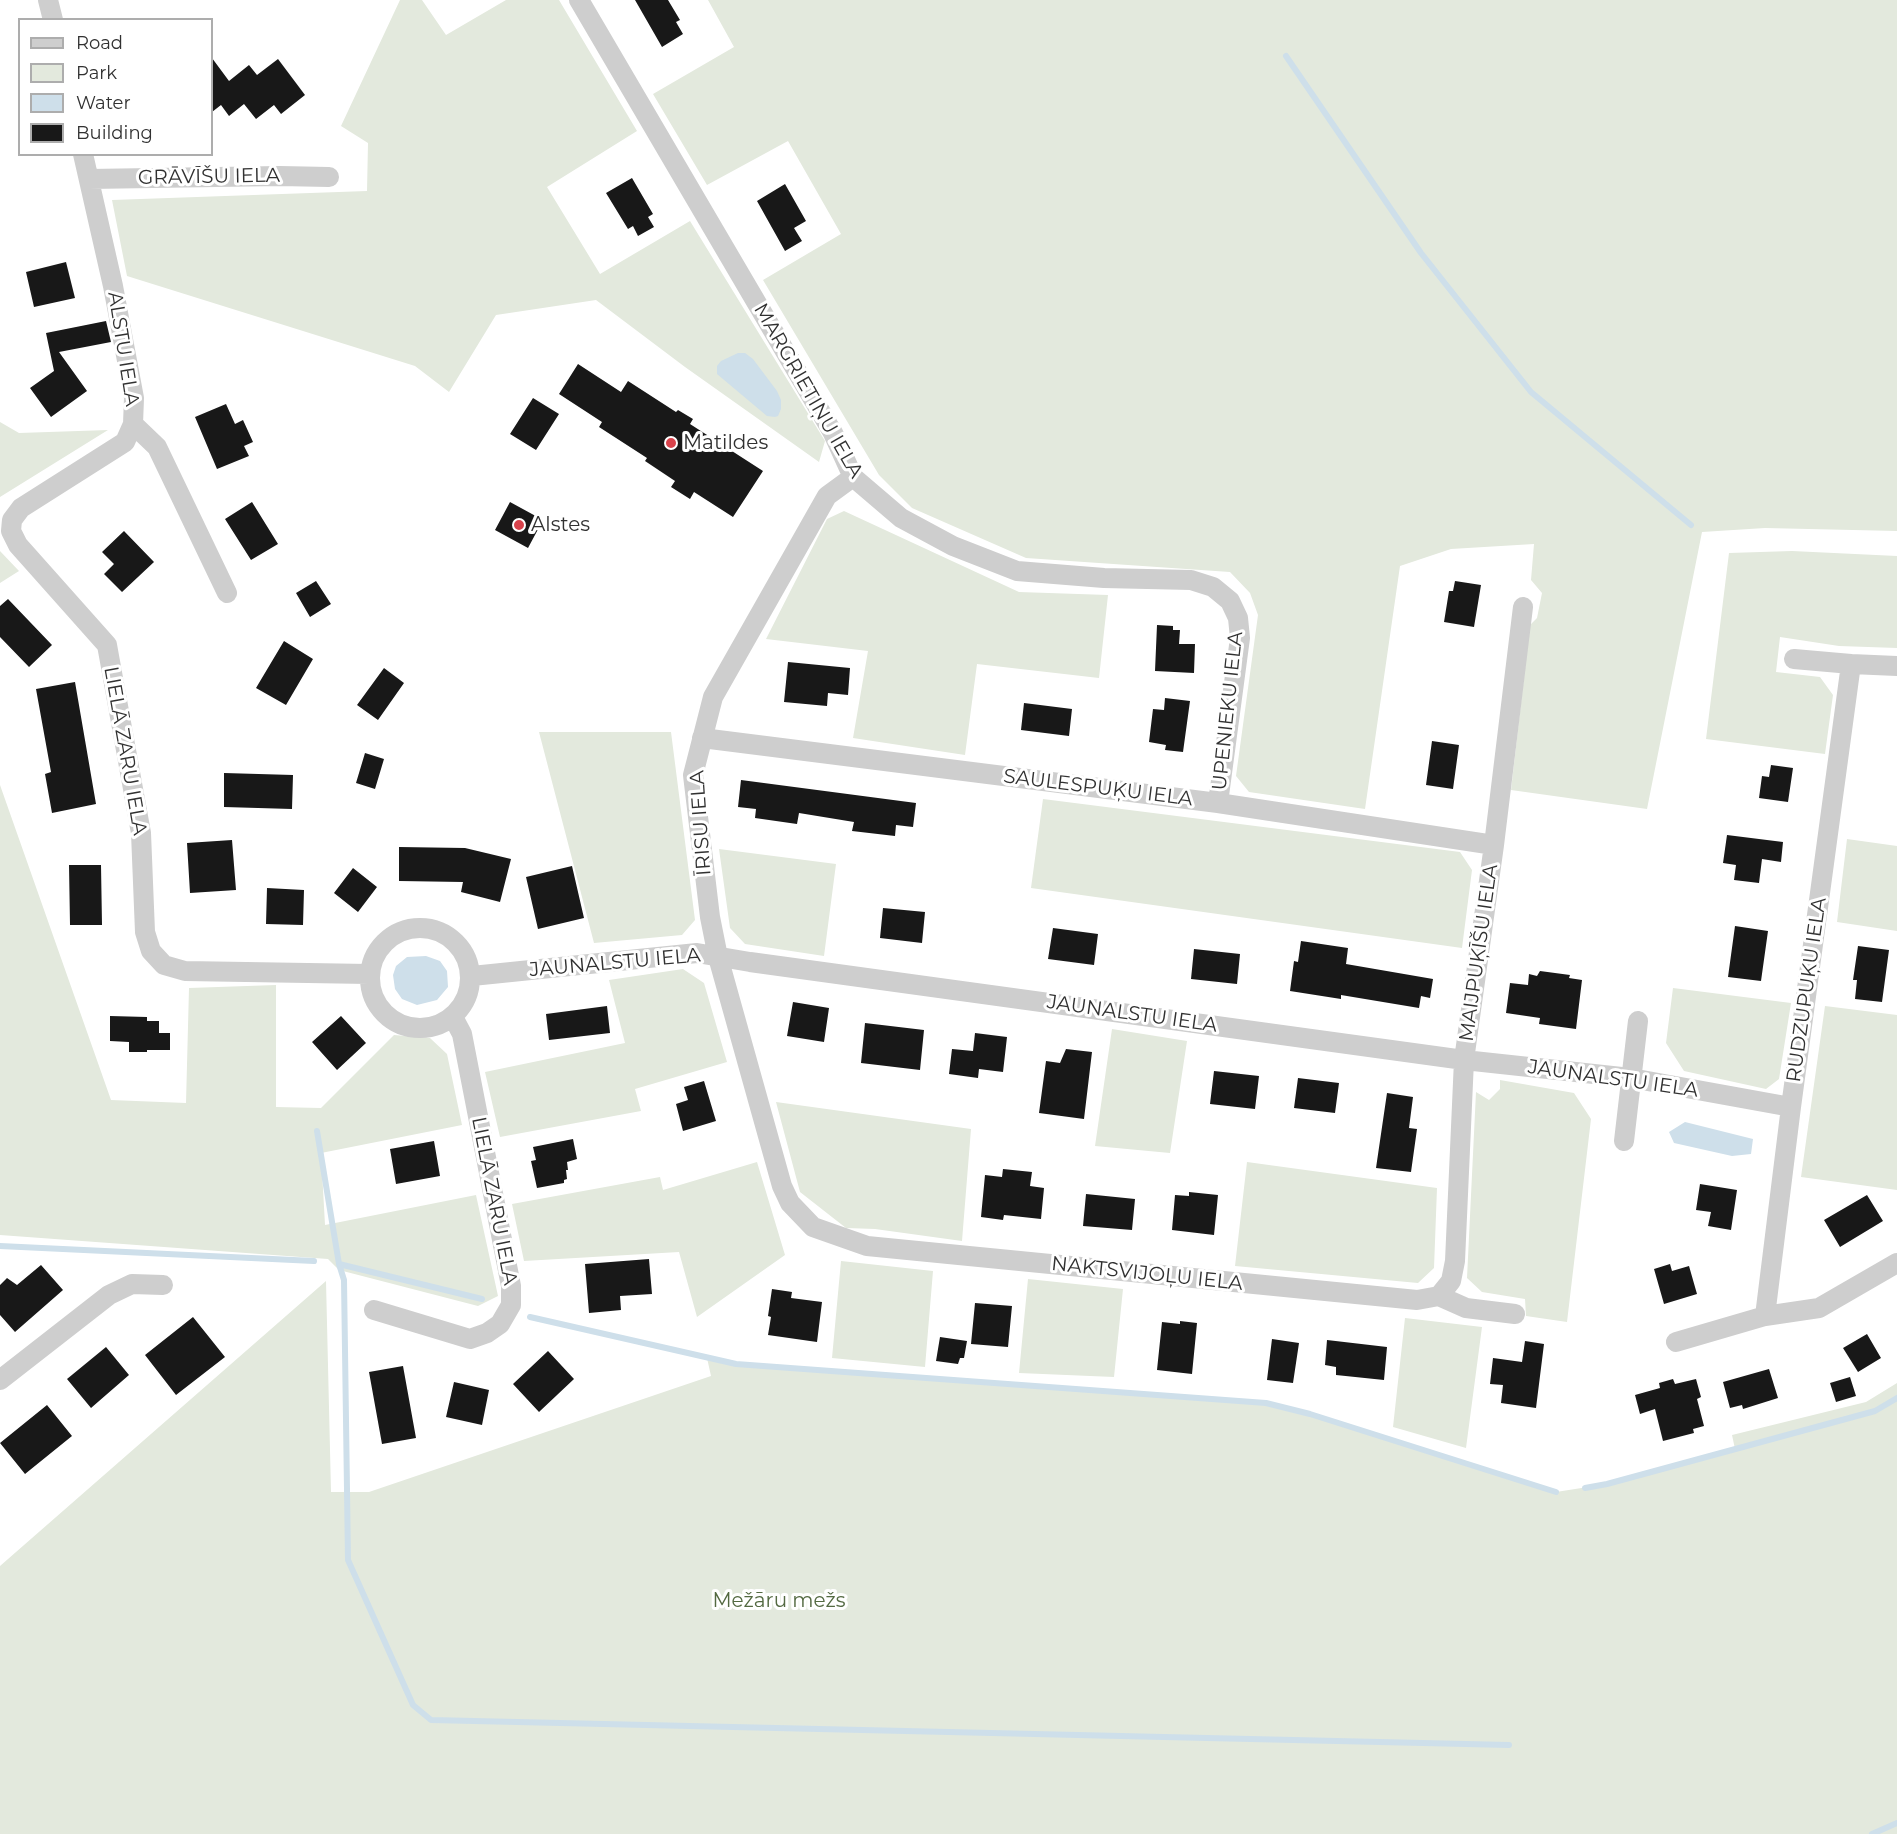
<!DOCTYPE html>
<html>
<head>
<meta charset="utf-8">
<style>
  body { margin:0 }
  #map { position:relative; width:1897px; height:1834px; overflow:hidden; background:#fff; font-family:Montserrat,sans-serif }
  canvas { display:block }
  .legend { position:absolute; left:18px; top:18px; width:195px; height:138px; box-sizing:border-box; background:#fff; border:2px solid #adadad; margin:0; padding:8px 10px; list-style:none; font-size:18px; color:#313131 }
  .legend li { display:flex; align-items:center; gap:12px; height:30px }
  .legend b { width:30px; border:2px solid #adadad }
</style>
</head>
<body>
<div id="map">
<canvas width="1897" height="1834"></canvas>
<ul class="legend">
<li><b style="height:8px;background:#cecece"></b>Road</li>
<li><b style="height:16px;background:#e3e9dd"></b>Park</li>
<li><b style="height:16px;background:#cedfea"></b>Water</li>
<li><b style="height:16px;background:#181818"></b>Building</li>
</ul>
</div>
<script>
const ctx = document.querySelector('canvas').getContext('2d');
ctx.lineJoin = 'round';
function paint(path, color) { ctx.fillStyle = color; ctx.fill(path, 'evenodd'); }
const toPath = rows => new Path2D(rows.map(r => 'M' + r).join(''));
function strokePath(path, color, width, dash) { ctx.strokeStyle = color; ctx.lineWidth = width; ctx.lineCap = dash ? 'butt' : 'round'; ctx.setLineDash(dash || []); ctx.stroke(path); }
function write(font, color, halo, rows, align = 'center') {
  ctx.font = font + ' Montserrat,sans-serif'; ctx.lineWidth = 6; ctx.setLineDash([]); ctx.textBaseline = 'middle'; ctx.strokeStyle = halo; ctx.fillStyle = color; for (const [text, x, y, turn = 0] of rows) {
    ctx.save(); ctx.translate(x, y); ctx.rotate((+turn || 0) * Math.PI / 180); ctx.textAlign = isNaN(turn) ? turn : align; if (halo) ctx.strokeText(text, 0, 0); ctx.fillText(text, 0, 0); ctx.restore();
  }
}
paint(toPath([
  [400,0,422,0,446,35,506,0,559,0,637,131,547,187,600,274,690,221,825,441,819,462,685,367,596,300,496,315,449,392,415,366,127,276,112,200,367,191,368,143,341,126],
  [708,0,1897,0,1897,531,1765,528,1702,532,1647,809,1511,790,1530,625,1537,618,1542,593,1531,580,1534,544,1451,549,1400,566,1365,809,1249,792,1236,776,1258,615,1250,593,1230,572,1026,558,912,508,879,475,763,280,841,234,788,141,707,185,653,94,734,47],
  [0,422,19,433,108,430,0,497],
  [844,511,1019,592,1108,595,1099,678,977,664,965,755,853,738,868,651,766,639,827,519],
  [0,551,19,571,0,583],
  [1792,551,1897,556,1897,648,1839,646,1780,637,1776,672,1820,677,1833,695,1825,754,1706,739,1729,553],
  [539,732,671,732,695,920,682,935,594,943],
  [0,785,111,1100,186,1103,189,988,276,985,276,1107,321,1108,394,1035,430,1038,447,1054,462,1125,321,1153,325,1225,476,1195,498,1296,478,1306,339,1270,328,1259,0,1235],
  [1043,799,1460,852,1472,870,1462,948,1031,888],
  [1847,839,1897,846,1897,931,1837,922],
  [719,849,836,864,824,956,745,944,730,928],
  [683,969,704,983,727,1062,635,1089,641,1111,500,1137,485,1072,625,1043,609,980],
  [1673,988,1791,1003,1779,1079,1766,1089,1684,1071,1666,1043],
  [1825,1006,1897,1015,1897,1190,1801,1177],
  [1112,1029,1187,1041,1170,1153,1095,1146],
  [1500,1080,1574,1093,1591,1119,1567,1322,1526,1316,1525,1299,1482,1292,1467,1278,1476,1092,1489,1100,1500,1089],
  [776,1102,971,1129,962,1241,875,1229,846,1228,800,1192],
  [757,1162,785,1255,697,1317,679,1252,524,1261,512,1204,660,1177,663,1190],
  [1247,1162,1437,1188,1434,1268,1418,1283,1235,1266],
  [841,1261,933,1271,925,1367,832,1358],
  [1028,1279,1123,1289,1114,1377,1019,1373],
  [326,1281,331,1492,369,1492,711,1376,707,1358,736,1364,1266,1403,1310,1414,1556,1492,1607,1484,1735,1449,1732,1435,1866,1402,1897,1383,1897,1834,0,1834,0,1566],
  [1405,1318,1482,1327,1466,1448,1393,1427]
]), '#e3e9dd');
paint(toPath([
  [738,353,745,353,753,359,777,391,781,400,781,409,778,416,775,417,767,416,717,374,717,366,721,361],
  [426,956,440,961,447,971,448,987,437,1000,417,1005,402,999,395,989,393,975,396,966,407,957],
  [1685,1122,1753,1139,1751,1154,1732,1156,1674,1143,1669,1132]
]), '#cedfea');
strokePath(toPath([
  [1286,56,1421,253,1531,392,1691,525],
  [317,1131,339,1264,344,1280,348,1560,413,1705,431,1720,1509,1745],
  [0,1246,314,1261],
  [339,1264,482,1299],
  [530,1317,736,1364,1266,1403,1310,1414,1556,1492],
  [1585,1488,1607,1484,1875,1411,1897,1398],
  [1872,1834,1897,1823]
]), '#cedfea', 6);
paint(toPath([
  [635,0,668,0,680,20,676,22,683,34,662,47],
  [212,58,229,81,249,65,257,75,278,59,305,95,281,114,274,105,256,119,244,104,229,116,221,105,212,112],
  [632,178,653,214,648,217,654,227,638,236,633,226,628,229,606,193],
  [785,184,806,221,794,228,802,241,785,251,757,201],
  [66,262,75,298,34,307,26,272],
  [106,321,111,342,59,352,87,391,51,417,30,388,54,371,46,333],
  [578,364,621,392,628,381,676,412,678,410,693,419,690,424,763,471,733,517,694,492,690,499,671,487,675,481,645,461,647,458,599,427,602,422,559,394],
  [533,398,559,414,536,450,510,434],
  [226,404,235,424,243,420,253,442,244,446,249,456,217,469,195,417],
  [252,502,278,544,251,560,225,519],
  [510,502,543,520,528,548,495,530],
  [124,531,154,562,122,592,104,574,114,564,102,552],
  [316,581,331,604,310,617,296,593],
  [1455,581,1481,585,1474,627,1444,622,1449,591,1453,591],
  [8,599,52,645,29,667,0,637,0,606],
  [1157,625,1173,626,1173,630,1180,630,1179,644,1195,644,1194,673,1155,671],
  [284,641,313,659,286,705,256,688],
  [788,662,850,668,848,695,828,693,827,706,784,702],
  [384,668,404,683,378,720,357,705],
  [75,682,96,804,52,813,45,774,51,772,36,689],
  [1165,698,1190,701,1183,752,1165,750,1166,745,1149,742,1153,709,1164,710],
  [1024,703,1072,709,1069,736,1021,730],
  [1432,741,1459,745,1453,789,1426,785],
  [365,753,384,759,375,789,356,783],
  [1771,765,1793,768,1788,802,1759,798,1762,776,1769,777],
  [224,773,293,775,292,809,224,807],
  [741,780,916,803,913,827,896,825,895,836,852,831,854,822,799,813,797,824,755,818,756,809,738,807],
  [1727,835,1783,842,1781,862,1762,859,1759,883,1734,880,1736,865,1723,863],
  [232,840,236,890,190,893,187,843],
  [399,847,465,848,511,859,500,902,461,892,463,882,399,881],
  [69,865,101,865,102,925,70,925],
  [572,866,584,918,538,929,526,877],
  [353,868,377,887,358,912,334,893],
  [267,888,304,890,303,925,266,924],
  [883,908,925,912,922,943,880,938],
  [1735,926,1768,931,1761,981,1728,977],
  [1053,928,1098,934,1094,965,1048,959],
  [1301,941,1348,948,1346,964,1433,979,1430,998,1421,996,1419,1008,1341,995,1341,999,1290,991,1294,961,1298,962],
  [1858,946,1889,950,1882,1002,1855,999,1857,980,1853,980],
  [1194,949,1240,954,1237,984,1191,979],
  [1540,971,1570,975,1569,978,1582,980,1576,1029,1539,1024,1540,1018,1506,1013,1510,983,1528,985,1529,974,1537,976],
  [793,1002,829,1008,824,1042,787,1036],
  [607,1006,610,1033,549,1040,546,1014],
  [110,1016,147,1017,147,1021,159,1021,159,1033,170,1033,170,1050,147,1050,147,1052,129,1052,129,1042,110,1041],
  [341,1016,366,1043,337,1070,312,1042],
  [865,1023,924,1030,920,1070,861,1063],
  [975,1033,1007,1037,1003,1072,979,1069,978,1078,949,1074,952,1049,973,1051],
  [1066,1049,1092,1052,1084,1119,1039,1113,1046,1061,1060,1063],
  [1214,1071,1259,1076,1255,1109,1210,1104],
  [1298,1078,1339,1083,1335,1113,1294,1108],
  [704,1081,716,1121,683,1131,676,1104,688,1100,684,1087],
  [1387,1093,1413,1097,1409,1128,1417,1129,1411,1172,1376,1168],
  [573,1139,577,1159,567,1162,568,1170,566,1170,567,1179,564,1180,564,1183,537,1188,531,1161,536,1160,533,1147],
  [434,1141,440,1176,396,1184,390,1149],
  [1003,1169,1032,1172,1030,1186,1044,1188,1041,1219,1004,1215,1003,1220,981,1217,985,1175,1002,1177],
  [1700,1184,1737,1190,1731,1230,1708,1226,1711,1212,1696,1210],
  [1189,1192,1218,1195,1214,1235,1172,1230,1175,1195,1189,1196],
  [1086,1194,1135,1199,1132,1230,1083,1226],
  [1867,1195,1883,1221,1840,1247,1824,1220],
  [649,1259,652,1294,620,1296,621,1310,589,1313,585,1264],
  [1670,1264,1672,1271,1689,1266,1697,1294,1664,1304,1654,1269],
  [41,1265,63,1290,15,1332,0,1315,0,1285,7,1278,17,1285],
  [772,1289,792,1292,791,1298,822,1302,817,1342,768,1335,771,1317,768,1316],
  [975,1303,1012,1306,1008,1347,971,1344],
  [193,1317,225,1357,176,1395,145,1355],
  [1180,1321,1197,1323,1192,1374,1157,1370,1162,1322,1180,1324],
  [1867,1334,1881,1358,1858,1372,1843,1348],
  [940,1337,967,1341,964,1358,960,1358,958,1364,936,1361],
  [1272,1339,1299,1343,1293,1383,1267,1380],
  [1327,1340,1387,1347,1384,1380,1336,1375,1336,1367,1325,1365],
  [1525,1341,1544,1344,1536,1408,1501,1403,1503,1385,1490,1384,1493,1358,1522,1362],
  [106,1347,129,1375,91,1408,67,1379],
  [548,1351,574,1379,539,1412,513,1384],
  [403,1366,416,1438,382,1444,369,1372],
  [1769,1369,1778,1398,1743,1409,1742,1405,1730,1408,1723,1382],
  [1850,1377,1856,1396,1836,1402,1830,1383],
  [1673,1379,1675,1384,1696,1379,1701,1397,1697,1399,1704,1426,1693,1429,1694,1433,1663,1441,1655,1409,1640,1414,1635,1395,1660,1388,1659,1383],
  [454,1382,489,1390,482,1425,446,1417],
  [47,1405,72,1436,25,1474,0,1443]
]), '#181818');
strokePath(toPath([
  [48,0,53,20],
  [579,0,833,433,853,477,901,518,953,546,1017,571,1104,578,1191,580,1213,587,1230,601,1238,618,1240,638,1218,803],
  [83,154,113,286,134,398,133,424,125,442,21,508,12,520,11,531,18,545,107,645,141,833,145,932,151,951,164,965,185,971,369,974],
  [89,179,280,176,329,177],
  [133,424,157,447,227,593],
  [853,477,827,496,713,697,693,775,710,917,718,957,782,1186,790,1203,813,1227,867,1246,1417,1300,1439,1296,1466,1308,1515,1314],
  [1794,659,1851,664],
  [702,738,1218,803,1494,845],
  '370 978a50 50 0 1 1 100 0a50 50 0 1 1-100 0Z',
  [472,976,697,953,750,962,1464,1060,1631,1078,1791,1107],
  [1624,1141,1638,1021],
  [1439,1296,1451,1281,1455,1261,1464,1060,1494,845,1523,607],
  [374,1310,470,1339,487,1333,500,1324,511,1305,511,1286,462,1034,453,1017],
  [1765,1316,1791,1107,1851,664,1897,666],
  [1676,1342,1765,1316,1819,1308,1897,1263],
  [0,1380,109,1295,132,1284,163,1285]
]), '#cecece', 20);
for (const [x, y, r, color] of [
  [671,443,6,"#d8424b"],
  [519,525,6,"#d8424b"]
]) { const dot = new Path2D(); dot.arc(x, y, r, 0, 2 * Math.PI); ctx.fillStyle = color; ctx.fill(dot); strokePath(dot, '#fff', 2); }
write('20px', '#313131', '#fff', [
  ["GRĀVĪŠU IELA",209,177,-1],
  ["ALSTU IELA",123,349,81],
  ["MARGRIETIŅU IELA",808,391,60],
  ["UPENIEKU IELA",1228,711,-84],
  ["LIELĀ ZARU IELA",125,751,80],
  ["SAULESPUĶU IELA",1098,788,7],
  ["ĪRISU IELA",701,823,-94],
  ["MAIJPUĶĪŠU IELA",1479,953,-82],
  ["JAUNALSTU IELA",615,963,-5],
  ["RUDZUPUĶU IELA",1807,990,-82],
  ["JAUNALSTU IELA",1132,1014,8],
  ["JAUNALSTU IELA",1613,1079,8],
  ["LIELĀ ZARU IELA",494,1201,79],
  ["NAKTSVIJOĻU IELA",1147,1274,6]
]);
write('20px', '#313131', '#fff', [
  ["Matildes",683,443],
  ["Alstes",531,525]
], 'left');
write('20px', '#536941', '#fff', [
  ["Mežāru mežs",779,1601]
]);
</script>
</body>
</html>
